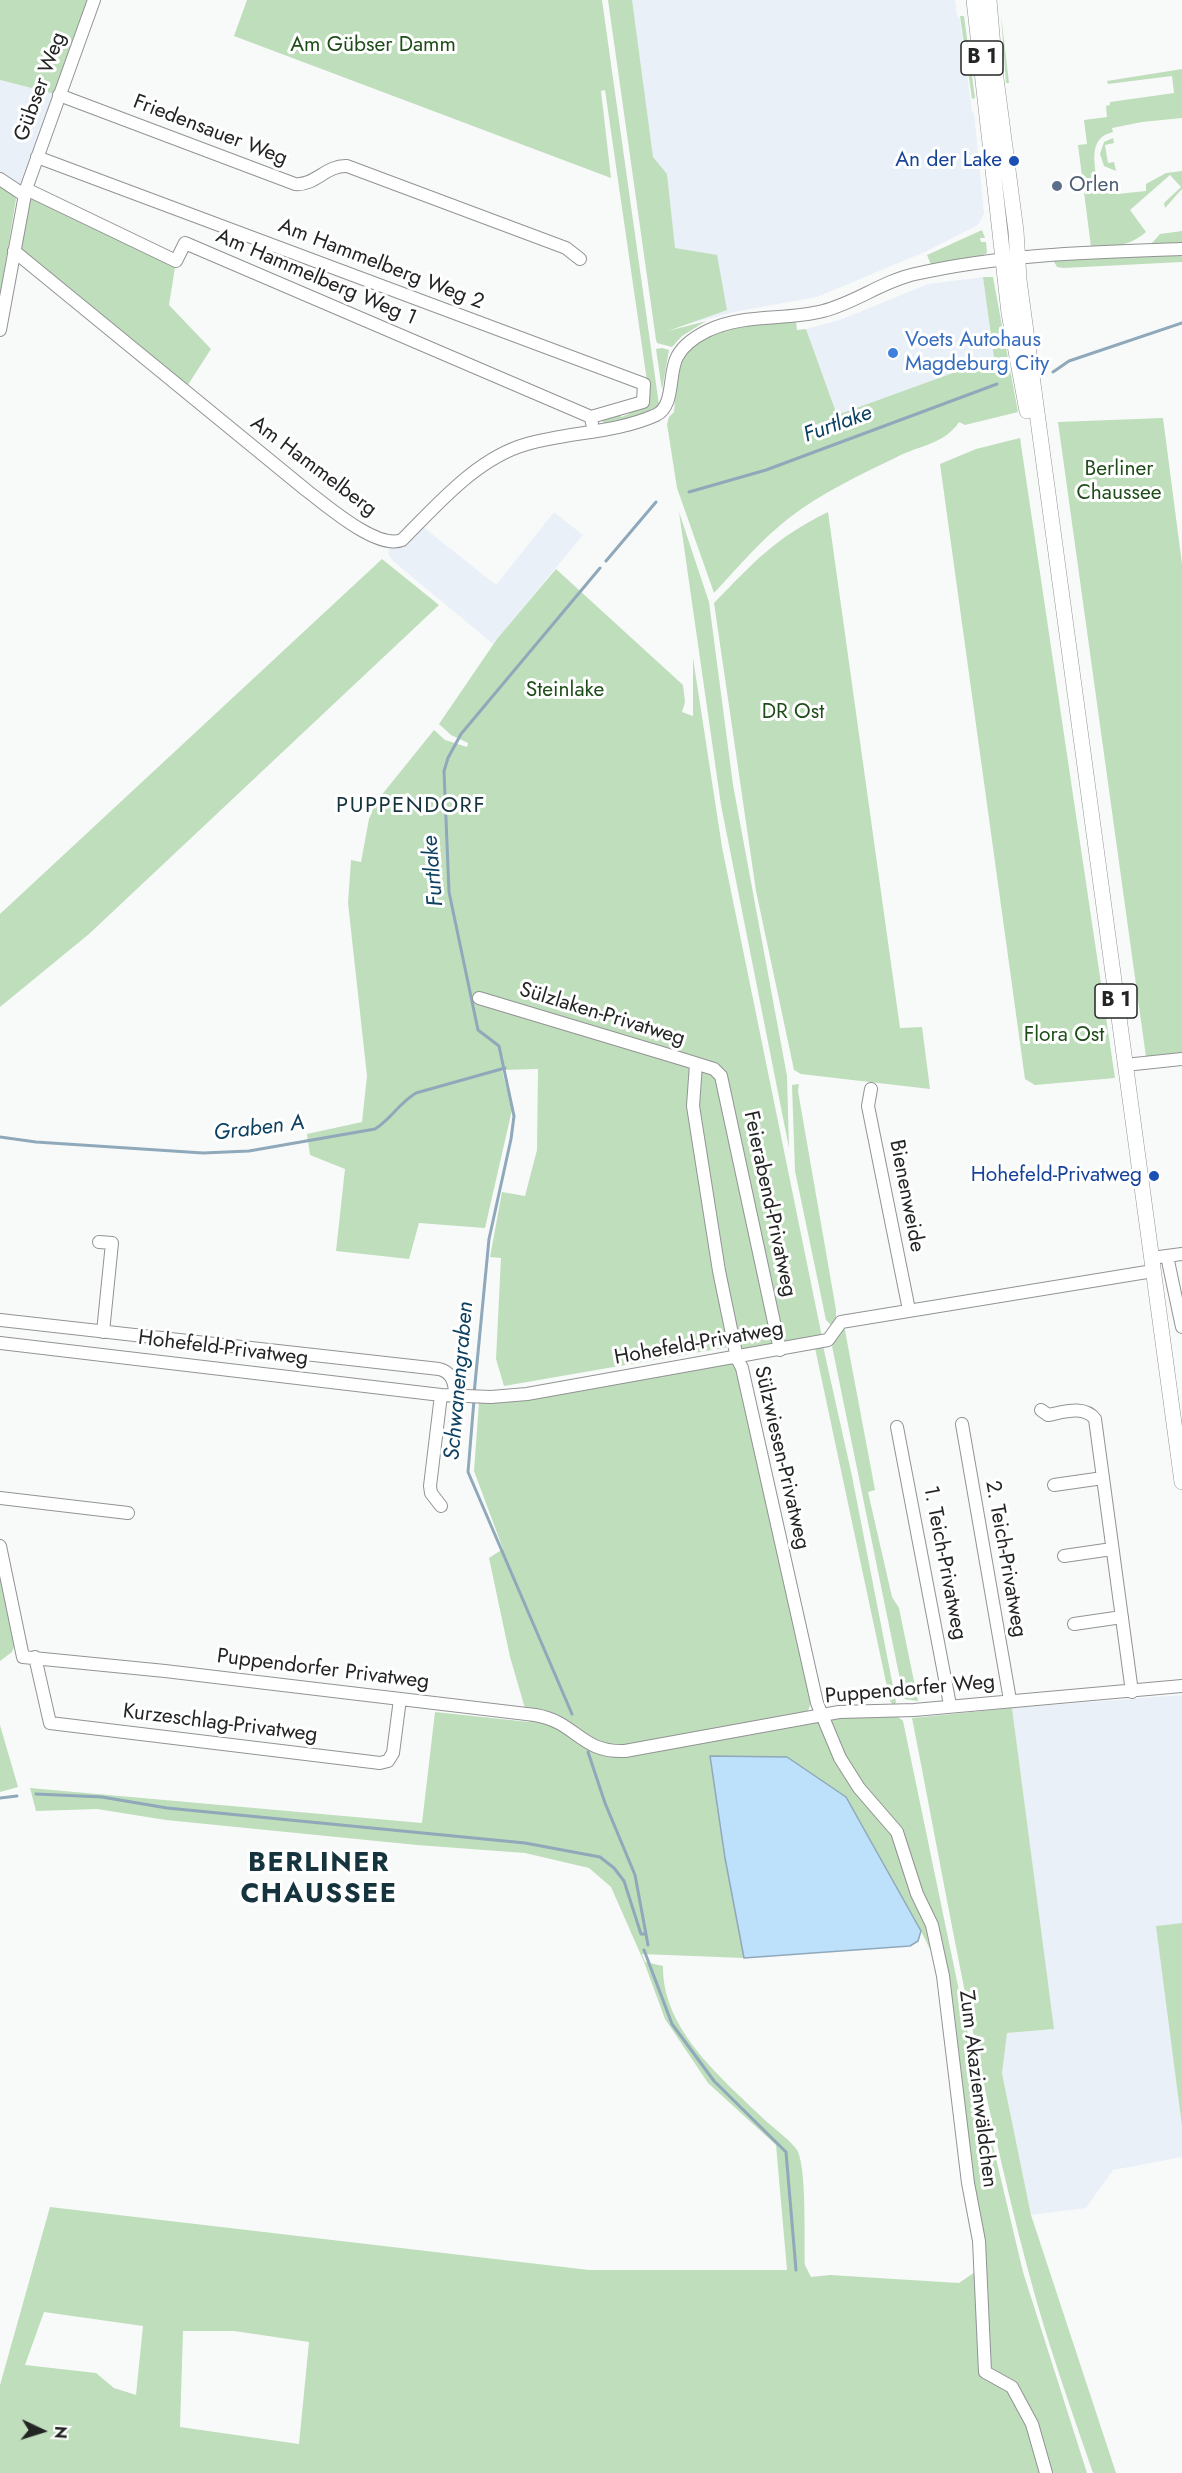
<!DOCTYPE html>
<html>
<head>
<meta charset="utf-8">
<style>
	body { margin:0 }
	#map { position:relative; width:1182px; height:2473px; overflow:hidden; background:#f8fafa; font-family:Jost,sans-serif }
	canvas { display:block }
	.north { position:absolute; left:12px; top:2401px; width:60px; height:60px; -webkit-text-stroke:4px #fff; paint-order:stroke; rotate:94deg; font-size:16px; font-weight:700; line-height:24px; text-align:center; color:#232424 }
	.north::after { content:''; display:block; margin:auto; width:21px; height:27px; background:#232424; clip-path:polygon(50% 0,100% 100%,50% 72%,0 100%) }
</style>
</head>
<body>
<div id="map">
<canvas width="1182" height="2473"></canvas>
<div class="north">N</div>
</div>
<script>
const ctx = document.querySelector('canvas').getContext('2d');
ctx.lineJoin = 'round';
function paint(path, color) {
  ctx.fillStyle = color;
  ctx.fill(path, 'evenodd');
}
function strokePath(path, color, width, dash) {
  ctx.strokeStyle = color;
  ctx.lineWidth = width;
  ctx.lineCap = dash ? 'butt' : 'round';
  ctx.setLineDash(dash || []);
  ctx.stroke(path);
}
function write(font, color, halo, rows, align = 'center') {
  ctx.font = font + ' Jost,sans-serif';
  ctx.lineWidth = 6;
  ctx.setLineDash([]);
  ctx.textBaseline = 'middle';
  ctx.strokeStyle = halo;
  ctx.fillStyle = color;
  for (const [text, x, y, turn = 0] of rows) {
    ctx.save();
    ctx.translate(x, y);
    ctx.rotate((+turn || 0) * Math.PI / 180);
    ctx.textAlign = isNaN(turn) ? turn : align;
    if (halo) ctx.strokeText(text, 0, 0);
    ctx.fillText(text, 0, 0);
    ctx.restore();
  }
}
paint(new Path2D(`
	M615,0H955L957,16L960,19L972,112L974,113L984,213L978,225L927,251L817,297L739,311L660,331Z
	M0,80L59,95L26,189L0,179Z
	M983,277L994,358L837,415L806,329L840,320L928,284Z
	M554,512L583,535L493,644L393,561L389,555L388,542L418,523L496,585Z
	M1182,1695V1923L1157,1926L1182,2126V2157L1113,2170L1086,2208L1031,2215L1002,2073L1007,2033L1053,2029L1012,1708Z`), '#e9f0f7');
paint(new Path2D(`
	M0,0H94L59,95L0,80Z
	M247,0H602L659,405L636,418L605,423L600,420L620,413L621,417L629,414L628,409L646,407L650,402L605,90L601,91L611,178L234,36Z
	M608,0H632L653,157L667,174L675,248L717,255L727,310L668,331L706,321L682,336L672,347L657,343L656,340Z
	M1001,15L1009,83H1006Z
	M960,16H964L975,98L972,99Z
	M1182,69V118L1142,122L1112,128L1113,132C1086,138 1096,166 1097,186L1106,185V181H1113L1117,194L1146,191V184L1166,173L1182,171V189L1165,208L1164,203L1181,187L1170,175L1130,210L1146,232C1128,247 1113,247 1091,247L1078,145L1087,144L1084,120L1107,117L1106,106L1110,105V102L1174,93L1172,76L1108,84L1107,81Z
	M1113,138L1114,143L1105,145L1108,163L1114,162L1116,171L1104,166L1100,154L1104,142Z
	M0,183L17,193L0,296Z
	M24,195L176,261L169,305L211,349L184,391L14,251Z
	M982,230L985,238H980L981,242H986L987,253L975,259L932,267L927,255Z
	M1182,231V244L1154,245L1152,243L1160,234Z
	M1182,253V262L1063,268L1057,267L1052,258Z
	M983,277H993L1018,412L965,425L959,422C945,444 920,445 897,457C860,475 821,493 789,518C761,540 738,567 714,593L677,488L667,424L669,417L674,412C676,396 674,377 680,361C697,324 762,324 796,321L797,330L806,329L837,415L994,358Z
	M662,348L669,350L662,390L656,349Z
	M1163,418L1182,564V1054L1146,1057L1058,422Z
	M1020,438L1115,1078L1035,1085L1025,1079L940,464L976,449Z
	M679,512L709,602L733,785L787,1076L789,1148L721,805Z
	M828,512L900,1028L922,1027L930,1089L801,1074L794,1070L756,891L714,603C754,562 775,538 828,512Z
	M382,559L439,605L89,934L0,1007V914Z
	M556,569L683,685L685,702L682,712L693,716V658L722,847L822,1337L744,1350L729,1347L504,1386L496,1359L501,1258L490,1257L502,1192L525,1196L537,1150L538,1069L502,1070L512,1110L485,1228L419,1223L409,1259L336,1251L345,1169L310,1155L307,1134L362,1122L367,1076L348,903L351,860L361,862L369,819L376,802L434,730L445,740L467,747L468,743L451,735L439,724L497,639Z
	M799,1084L798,1091L836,1310V1320L832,1326L826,1320L795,1171L792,1085Z
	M844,1325L875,1490L868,1492L892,1597L899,1608L918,1701L904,1699L832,1346Z
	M823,1346L852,1476L896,1702L894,1706L890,1701L815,1348Z
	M733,1362L737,1366L811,1702L807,1714L709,1741L841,1718L896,1715L903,1721L979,2087L1023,2272L1087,2473H0V2385L50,2207L589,2270H787L776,2145L708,2083L665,2019L644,1962L611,1887L589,1868L525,1853L417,1845L166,1820L97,1809L36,1811L30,1788L422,1823L435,1712L529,1722L510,1657L489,1558L503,1549L474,1471L479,1402H511ZM846,1797L921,1931L943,1976L981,2268L959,2283L830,2275L811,2277L805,2265C804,2242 807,2167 797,2150C790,2140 776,2130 767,2122C724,2080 662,2031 663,1966L645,1962L642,1954L744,1958L725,1858ZM44,2312L143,2326L136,2395L114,2388L96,2373L25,2365ZM183,2331H234L309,2342L299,2444L180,2427Z
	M0,1574L15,1644L12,1652L0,1661Z
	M1012,1708L1054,2029L1007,2033L1002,2073L1031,2215L1116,2473H1093C1070,2406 1046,2339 1028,2270C980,2088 948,1902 912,1718Z
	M0,1725L18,1787L0,1792Z
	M1182,1923V2126L1156,1926Z`), '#bfdebb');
const water = new Path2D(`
	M710,1756L787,1757L846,1797L921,1931L918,1941L910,1946L744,1958L725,1858Z`);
paint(water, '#bde0fb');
strokePath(water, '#8fa8ba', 1.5);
strokePath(new Path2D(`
	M1053,372L1069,361L1182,323
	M689,492L766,470L997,384
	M606,561L656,502
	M0,1137L36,1142L203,1153L249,1151L375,1129C391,1119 399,1103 416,1093L505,1068
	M474,1394L489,1239L511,1139L514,1116L499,1046L478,1030L449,892L444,771L448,758L461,734L600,568
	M474,1400L468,1472L572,1714
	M588,1752L605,1803L635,1875L648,1945
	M36,1794L102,1797L167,1808L525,1843L600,1857L614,1868L624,1881L641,1934H645
	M0,1798L17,1796
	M644,1950L672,2024L714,2081L786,2152L796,2270`), '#8fa8ba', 3);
const minor = new Path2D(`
	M59,95L295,184C315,186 326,165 347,166L566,248L580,259
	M37,157L644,384L643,402L591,417
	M0,179L24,195
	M26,189L176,261L185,243L591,417L592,423
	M14,251L306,490C326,505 377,550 402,540C438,504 477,458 527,444C569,432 616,433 656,415C675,406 668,374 677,357C683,345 695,337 707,331C744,313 784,321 823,311C855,303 883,281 915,274C1003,254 1093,252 1182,249
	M0,330L26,189L94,0
	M479,998L682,1059L714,1069L721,1076L780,1350
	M696,1064L693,1106L719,1271L737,1358L742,1368L817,1703L840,1758L859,1788L897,1832L917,1894L932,1925L943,1976L968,2183L979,2241L985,2372L1012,2387L1032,2424L1046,2473
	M1125,1065L1182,1059
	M871,1089L868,1106L909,1310
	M99,1242L112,1243L103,1332
	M1167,1256L1182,1327
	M1159,1257L1182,1254
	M0,1320L439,1369C452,1372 455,1383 455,1395
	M0,1343L441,1395L491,1397L527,1394L828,1340L841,1322L1153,1271
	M1041,1410L1048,1415C1064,1412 1084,1405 1095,1419L1132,1692
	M962,1424L1010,1700
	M897,1427L950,1705
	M1054,1485L1103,1478
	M0,1498L128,1513
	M441,1506L431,1493L430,1486L441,1395
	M0,1546L23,1657L165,1671L535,1715C577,1722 580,1753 625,1751L839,1712L914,1710L1182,1686
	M1064,1556L1112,1549
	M1074,1624L1122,1617
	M35,1657L50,1723L380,1763L388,1761L393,1753L400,1699`);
const major = new Path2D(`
	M974,0L1009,313L1027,411
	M989,0L995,71L1016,231L1019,280L1182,1482`);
strokePath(minor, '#929394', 14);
strokePath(major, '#929394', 16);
strokePath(minor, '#fff', 12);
strokePath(major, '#fff', 15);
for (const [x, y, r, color] of [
	[1014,161,6,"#1a4fb4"],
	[1057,186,6,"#5c6f8a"],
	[893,353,6,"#3f7fe0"],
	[1154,1176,6,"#1a4fb4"]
]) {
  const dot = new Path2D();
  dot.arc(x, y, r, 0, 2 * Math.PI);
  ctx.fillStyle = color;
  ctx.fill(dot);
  strokePath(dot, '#fff', 2);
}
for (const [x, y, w] of [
	[982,58,42],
	[1116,1001,42]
]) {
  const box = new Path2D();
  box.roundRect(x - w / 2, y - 17, w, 34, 4.5);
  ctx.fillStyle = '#fff';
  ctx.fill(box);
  strokePath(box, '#232424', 1.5);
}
write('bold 20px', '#232424', null, [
	["B 1",982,58],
	["B 1",1116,1001]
]);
write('21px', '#1f4d19', '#fff', [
	["Am Gübser Damm",373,46],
	["Berliner",1119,470],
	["Chaussee",1119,494],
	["Steinlake",565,691],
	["DR Ost",793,713],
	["Flora Ost",1064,1036]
]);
write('21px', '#232424', '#fff', [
	["Gübser Weg",41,87,-70],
	["Friedensauer Weg",210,131,21],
	["Am Hammelberg Weg 2",381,265,21],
	["Am Hammelberg Weg 1",316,278,23],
	["Am Hammelberg",313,467,37],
	["Sülzlaken-Privatweg",602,1015,17],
	["Bienenweide",906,1196,79],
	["Feierabend-Privatweg",769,1204,78],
	["Hohefeld-Privatweg",699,1344,-10],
	["Hohefeld-Privatweg",223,1349,7],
	["Sülzwiesen-Privatweg",781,1458,77],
	["2. Teich-Privatweg",1005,1559,80],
	["1. Teich-Privatweg",944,1563,79],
	["Puppendorfer Privatweg",323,1670,7],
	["Puppendorfer Weg",910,1690,-5],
	["Kurzeschlag-Privatweg",220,1724,7],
	["Zum Akazienwäldchen",977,2089,83]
]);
write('21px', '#164399', '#fff', [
	["An der Lake",1002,161],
	["Hohefeld-Privatweg",1142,1176]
], 'right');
write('21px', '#4e5e75', '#fff', [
	["Orlen",1069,186]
], 'left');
write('21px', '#366cbe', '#fff', [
	["Voets Autohaus",905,341],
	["Magdeburg City",905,365]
], 'left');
write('italic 22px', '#0c4161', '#fff', [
	["Furtlake",838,425,-20],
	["Furtlake",434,871,-95],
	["Graben A",259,1129,-7],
	["Schwanengraben",460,1381,-85]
]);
ctx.letterSpacing = '1.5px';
write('22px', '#16343e', '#fff', [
	["PUPPENDORF",411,807]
]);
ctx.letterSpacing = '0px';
ctx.letterSpacing = '1.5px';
write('bold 27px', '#16343e', '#fff', [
	["BERLINER",319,1864],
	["CHAUSSEE",319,1895]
]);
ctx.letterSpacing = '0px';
</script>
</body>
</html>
